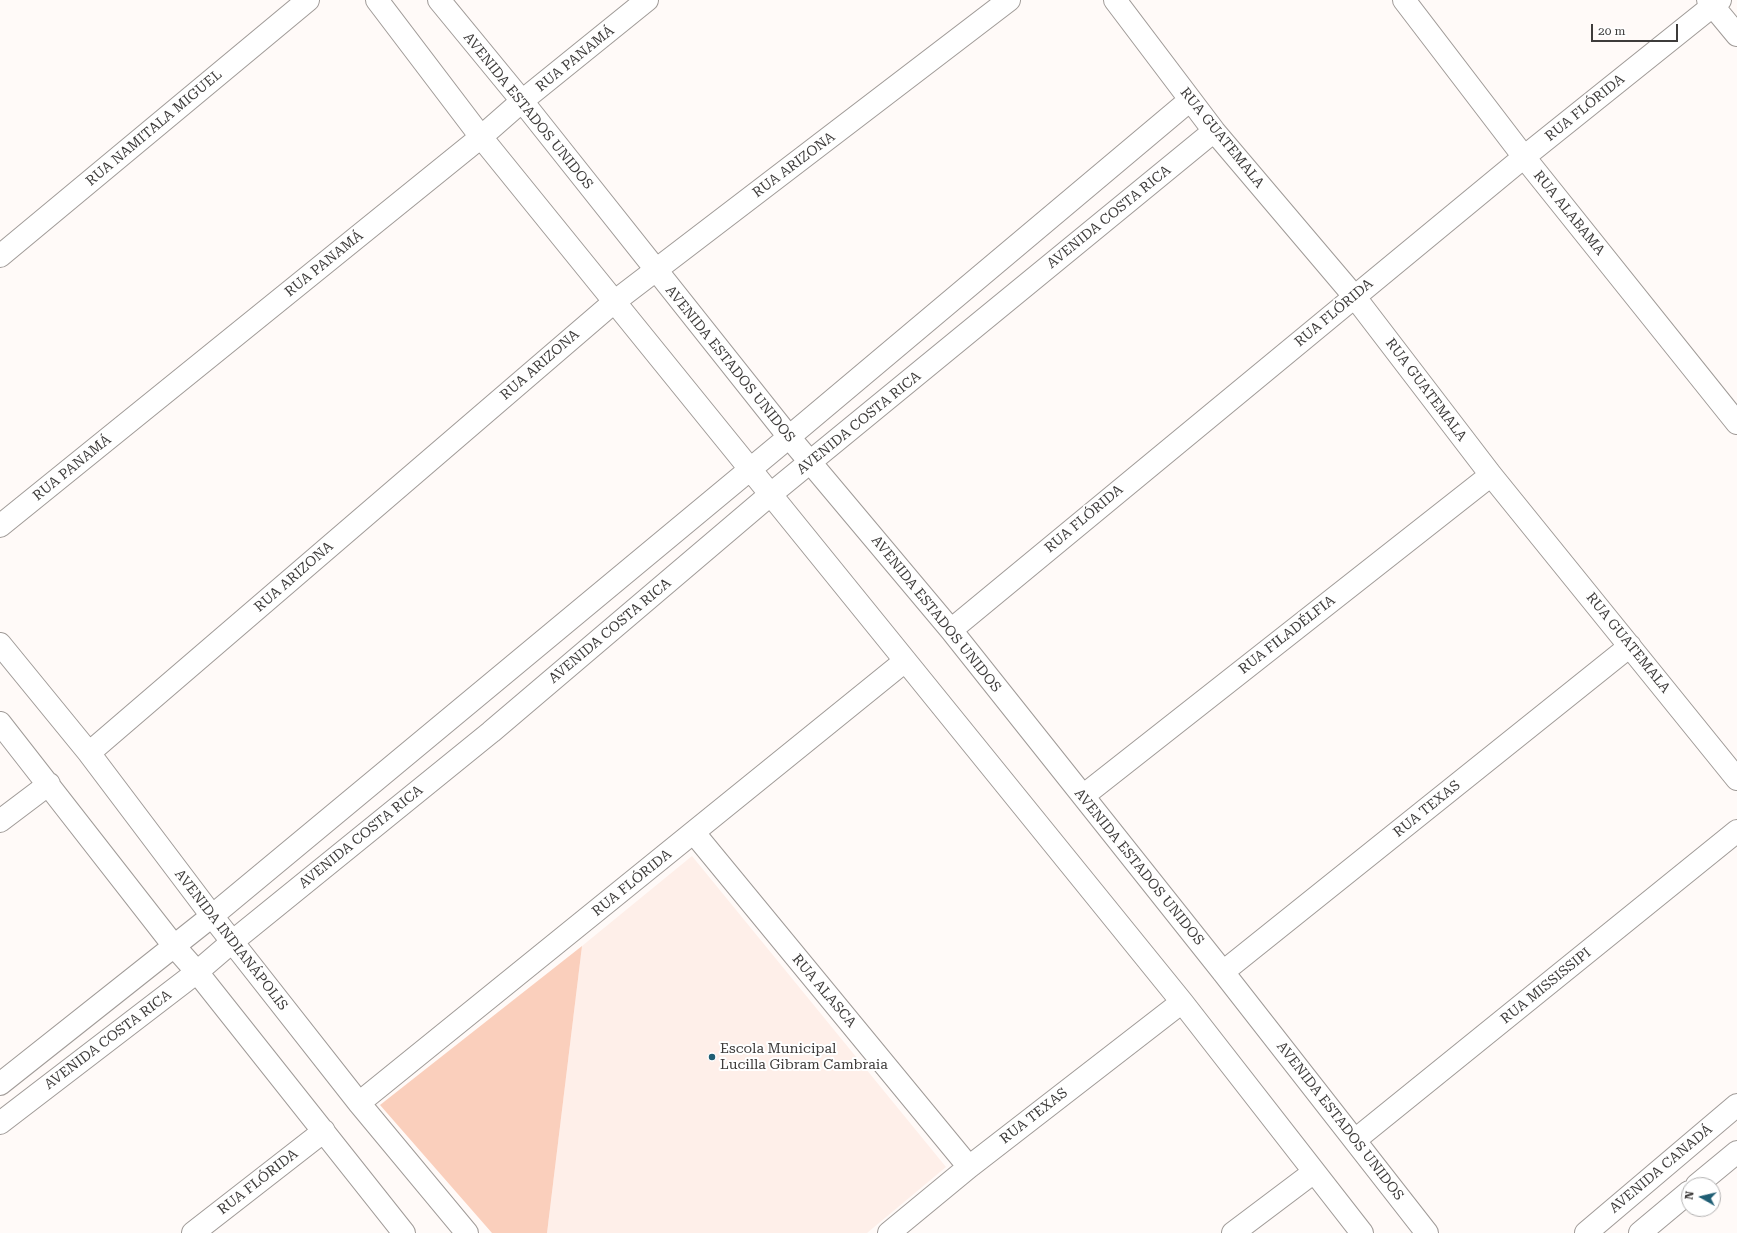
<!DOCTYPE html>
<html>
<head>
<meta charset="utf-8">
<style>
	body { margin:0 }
	#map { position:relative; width:1737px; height:1233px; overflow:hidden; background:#fffaf8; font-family:"Roboto Serif",serif }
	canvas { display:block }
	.north { position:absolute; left:1681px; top:1177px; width:40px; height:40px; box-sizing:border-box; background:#fff; border:1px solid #b2b1b1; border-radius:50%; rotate:278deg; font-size:11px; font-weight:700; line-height:16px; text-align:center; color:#3e3c3b }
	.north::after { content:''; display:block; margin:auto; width:14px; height:18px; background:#1f5e74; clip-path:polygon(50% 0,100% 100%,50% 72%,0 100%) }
	.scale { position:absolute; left:1591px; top:24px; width:87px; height:18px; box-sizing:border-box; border:2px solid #3e3c3b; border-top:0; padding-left:5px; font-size:12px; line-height:14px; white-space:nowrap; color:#3e3c3b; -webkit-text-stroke:3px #fff; paint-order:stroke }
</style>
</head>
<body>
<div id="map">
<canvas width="1737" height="1233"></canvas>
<div class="north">N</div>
<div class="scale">20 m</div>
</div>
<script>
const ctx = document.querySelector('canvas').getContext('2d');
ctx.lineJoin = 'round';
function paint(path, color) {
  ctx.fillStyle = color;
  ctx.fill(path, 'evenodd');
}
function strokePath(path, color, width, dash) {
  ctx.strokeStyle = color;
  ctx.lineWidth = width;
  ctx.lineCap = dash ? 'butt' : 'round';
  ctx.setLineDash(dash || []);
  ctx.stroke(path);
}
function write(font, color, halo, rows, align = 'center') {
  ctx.font = font + ' "Roboto Serif",serif';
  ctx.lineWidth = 4;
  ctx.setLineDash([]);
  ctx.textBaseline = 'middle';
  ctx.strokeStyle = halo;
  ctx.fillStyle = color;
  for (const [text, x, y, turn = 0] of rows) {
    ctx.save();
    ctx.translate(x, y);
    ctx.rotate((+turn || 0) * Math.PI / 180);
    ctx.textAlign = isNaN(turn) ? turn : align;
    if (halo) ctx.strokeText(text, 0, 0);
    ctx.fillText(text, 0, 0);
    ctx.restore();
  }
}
paint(new Path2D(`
	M692,856L946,1167L867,1233H547L582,946Z`), '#feefe9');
paint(new Path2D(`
	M582,946L547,1233H492L380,1105Z`), '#facfbc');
const minor = new Path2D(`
	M377,0L481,137L1182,1002L1362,1233
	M439,0L522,101L789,437L951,630L1223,972L1427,1233
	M1115,0L1214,131L1354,296L1491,475L1737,779
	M1404,0L1524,157L1737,423
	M1708,0L1737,35
	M0,256L308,0
	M0,526L481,137L522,101L647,0
	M951,630L1524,157L1720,0
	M0,644L89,753L212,916L359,1103L467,1233
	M0,723L174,946L197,972L404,1233
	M89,753L614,302L1009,0
	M1083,796L1491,475
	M0,821L49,784
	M694,833L969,1167
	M1223,972L1630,646
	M0,1084L212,916L789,437L1190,100
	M359,1103L905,661
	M0,1123L197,972L232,942L491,732L771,494L1214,131
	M1355,1140L1737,831
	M1697,1185L1737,1152
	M193,1233L324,1131
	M889,1233L969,1167L1182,1002
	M1233,1233L1314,1172
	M1586,1233L1737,1105
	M1640,1233L1689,1192`);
strokePath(minor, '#a09b98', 24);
strokePath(minor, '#fff', 22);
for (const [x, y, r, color] of [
	[712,1057,4,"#1f5e74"]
]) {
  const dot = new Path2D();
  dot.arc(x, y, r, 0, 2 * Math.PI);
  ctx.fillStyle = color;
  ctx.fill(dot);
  strokePath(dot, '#fff', 1.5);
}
write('14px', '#3e3c3b', '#fff', [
	["RUA PANAMÁ",575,59,-39],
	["RUA FLÓRIDA",1585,108,-39],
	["AVENIDA ESTADOS UNIDOS",528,111,51],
	["RUA NAMITALA MIGUEL",154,128,-40],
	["RUA GUATEMALA",1222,138,51],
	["RUA ARIZONA",794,165,-37],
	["RUA ALABAMA",1569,213,51],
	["AVENIDA COSTA RICA",1109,217,-39],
	["RUA PANAMÁ",324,264,-39],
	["RUA FLÓRIDA",1334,313,-40],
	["AVENIDA ESTADOS UNIDOS",730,364,51],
	["RUA ARIZONA",540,365,-41],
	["RUA GUATEMALA",1426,390,53],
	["AVENIDA COSTA RICA",859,423,-39],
	["RUA PANAMÁ",72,468,-39],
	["RUA FLÓRIDA",1084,519,-40],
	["RUA ARIZONA",294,577,-41],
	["AVENIDA ESTADOS UNIDOS",936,614,51],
	["AVENIDA COSTA RICA",610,631,-40],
	["RUA FILADÉLFIA",1287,635,-38],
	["RUA GUATEMALA",1628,643,51],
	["RUA TEXAS",1427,809,-39],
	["AVENIDA COSTA RICA",361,837,-39],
	["AVENIDA ESTADOS UNIDOS",1139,867,51],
	["RUA FLÓRIDA",632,883,-39],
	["AVENIDA INDIANÁPOLIS",231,940,52],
	["RUA MISSISSIPI",1546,986,-39],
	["RUA ALASCA",824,991,50],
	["AVENIDA COSTA RICA",108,1040,-37],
	["RUA TEXAS",1034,1116,-38],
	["AVENIDA ESTADOS UNIDOS",1340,1121,52],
	["AVENIDA CANADÁ",1661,1169,-40],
	["RUA FLÓRIDA",258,1182,-38]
]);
write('14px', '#3e3c3b', '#fff', [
	["Escola Municipal",720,1049],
	["Lucilla Gibram Cambraia",720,1065]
], 'left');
</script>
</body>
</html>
